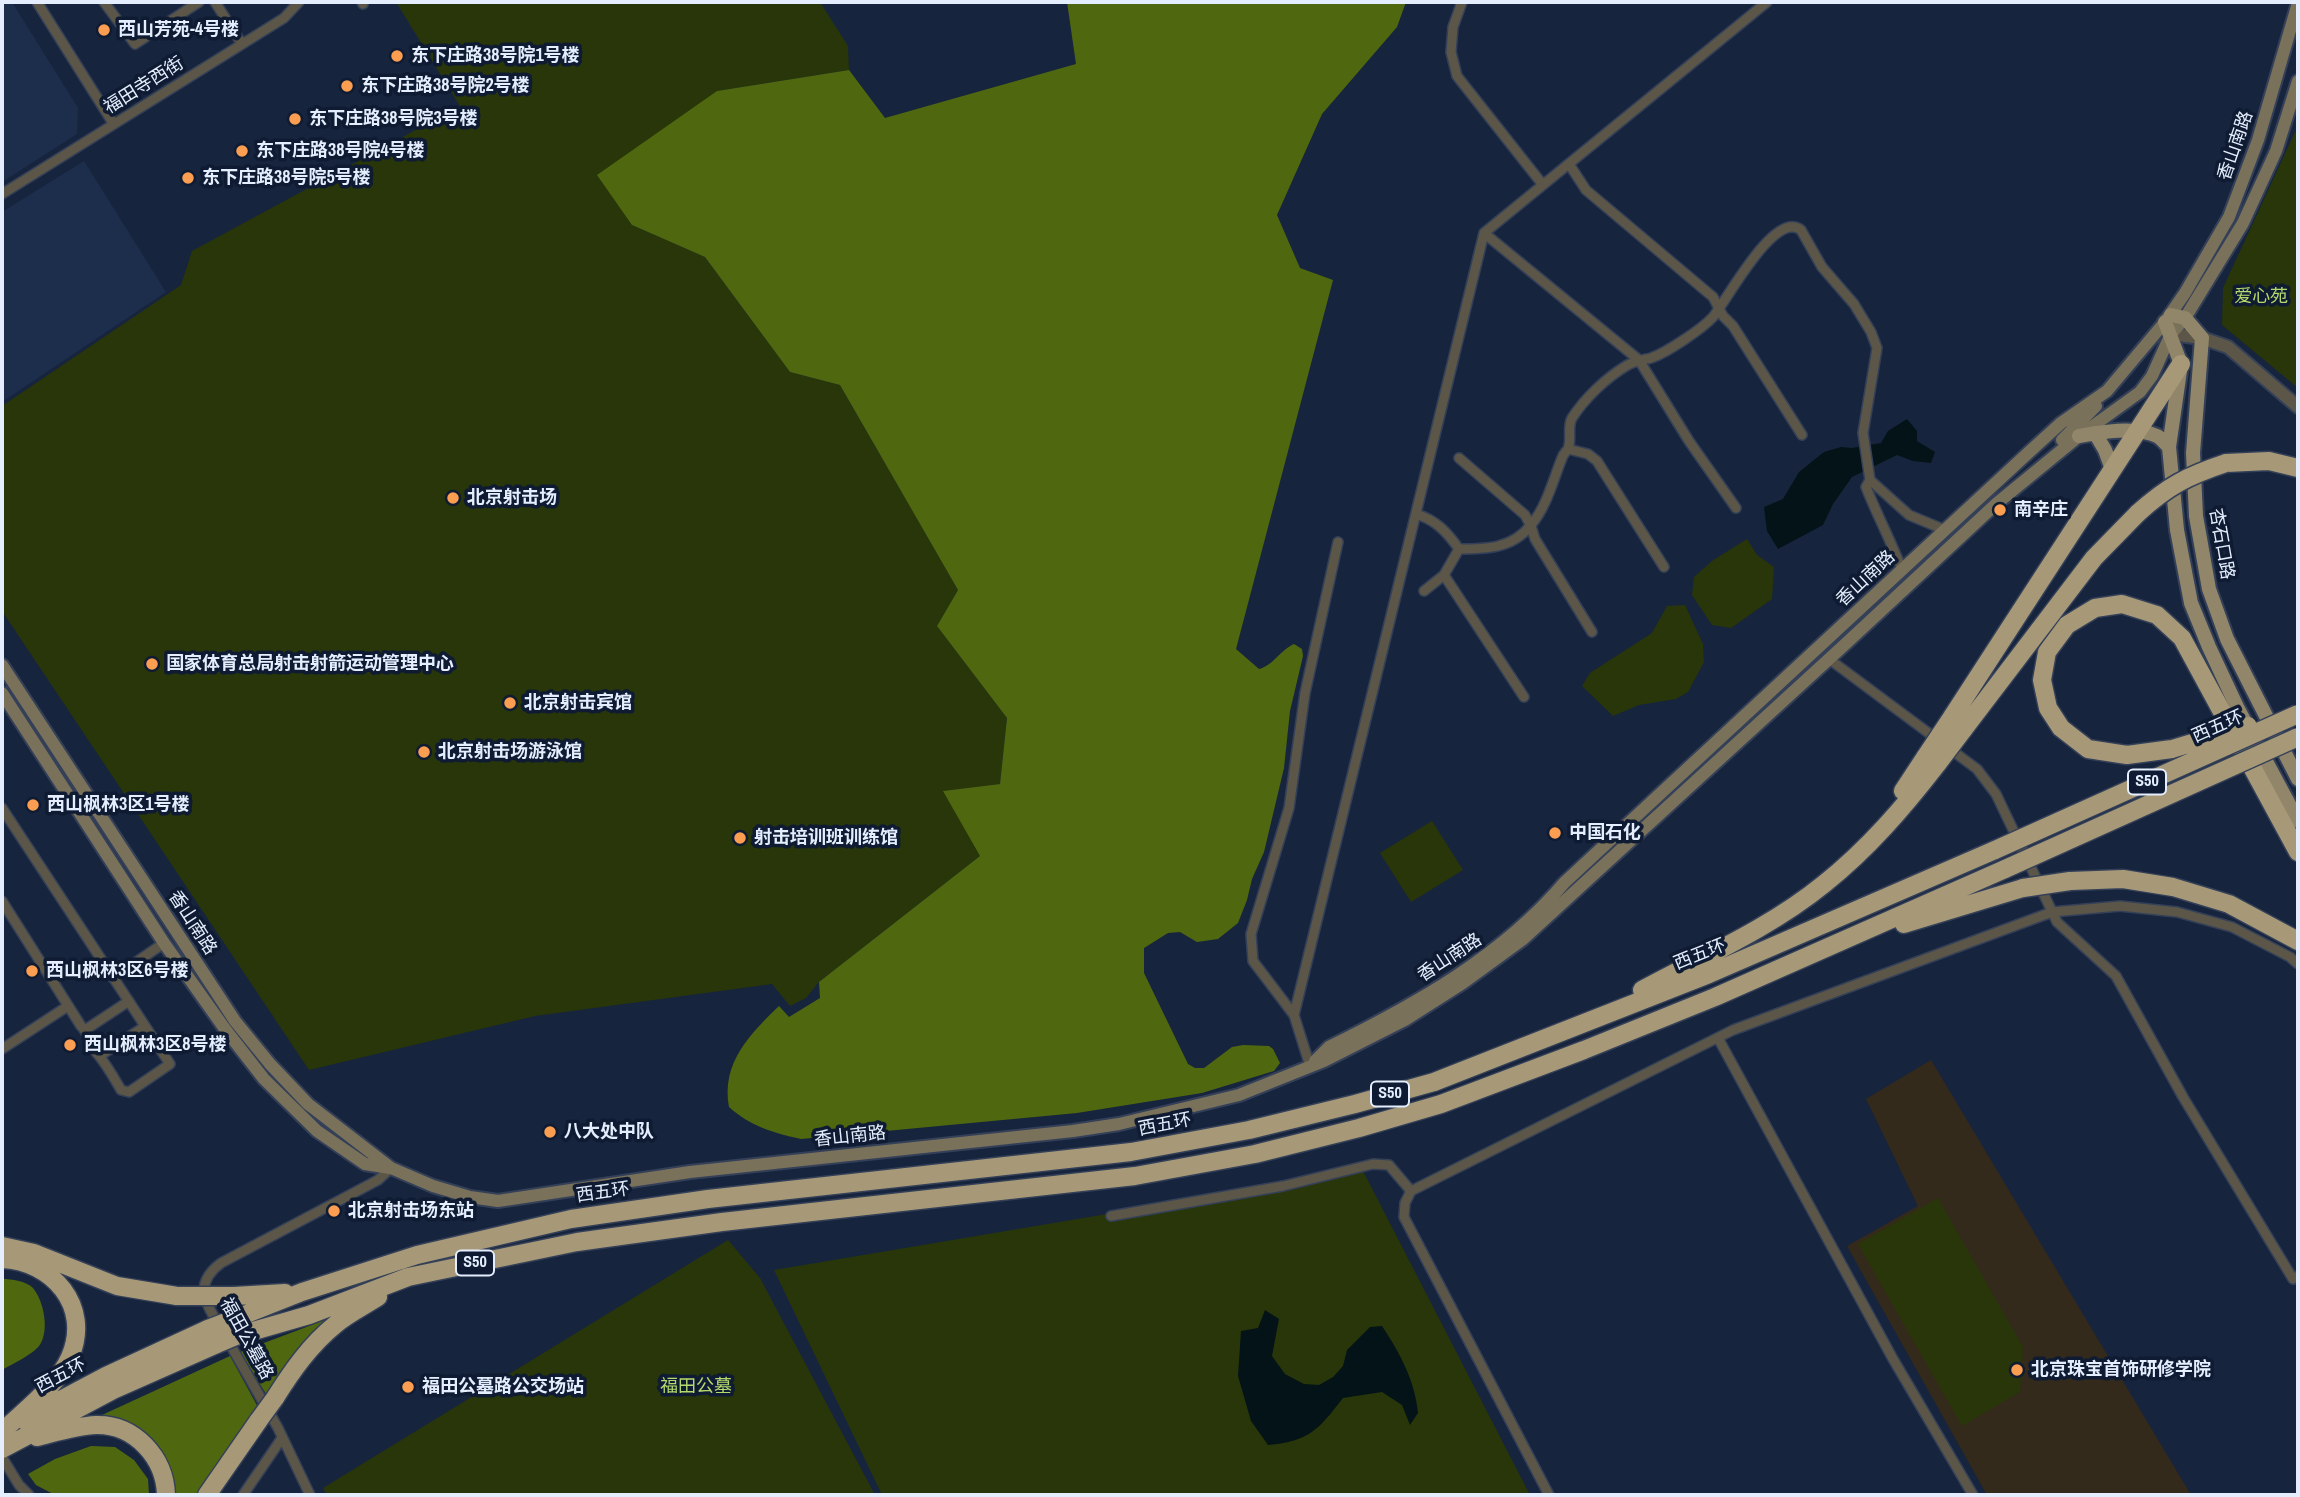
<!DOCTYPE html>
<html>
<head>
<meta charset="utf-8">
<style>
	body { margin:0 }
	#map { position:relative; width:2300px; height:1497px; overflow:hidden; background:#17243d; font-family:"Archivo Narrow",sans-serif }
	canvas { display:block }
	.frame { position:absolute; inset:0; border:4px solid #e4eefe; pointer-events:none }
</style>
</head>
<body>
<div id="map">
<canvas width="2300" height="1497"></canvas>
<div class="frame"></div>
</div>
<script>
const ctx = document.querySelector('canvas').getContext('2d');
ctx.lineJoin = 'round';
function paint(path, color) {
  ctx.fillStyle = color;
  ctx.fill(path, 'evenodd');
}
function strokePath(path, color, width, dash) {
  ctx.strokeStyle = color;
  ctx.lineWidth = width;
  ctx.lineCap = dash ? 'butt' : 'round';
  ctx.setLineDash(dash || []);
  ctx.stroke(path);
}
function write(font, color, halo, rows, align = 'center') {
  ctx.font = font + ' "Archivo Narrow","Noto Sans SC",sans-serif';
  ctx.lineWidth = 7;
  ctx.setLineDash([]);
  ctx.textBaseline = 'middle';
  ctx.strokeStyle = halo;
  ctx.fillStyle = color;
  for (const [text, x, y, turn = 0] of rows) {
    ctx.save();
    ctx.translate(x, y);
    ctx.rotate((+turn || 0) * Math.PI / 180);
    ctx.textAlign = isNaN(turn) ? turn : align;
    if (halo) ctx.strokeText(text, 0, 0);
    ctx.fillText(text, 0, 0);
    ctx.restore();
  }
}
paint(new Path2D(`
	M2,2H12L78,108L77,134L2,182Z
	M84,161L166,292L2,402V212Z`), '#1d2e4c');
paint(new Path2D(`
	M1931,1060L2191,1495H1987L1847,1246L1918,1206L1866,1099Z`), '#342a1b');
paint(new Path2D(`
	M396,2H820L848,46L849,70L717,91L632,225L705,257L790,372L840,385L958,590L937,626L1007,718L1000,784L944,791L980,856L819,982L806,998L790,1006L772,984L535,1016L309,1070L2,611V406L181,285L192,251L460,106Z
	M2295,132L2298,138V388L2222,325L2223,288Z
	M1747,539L1757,555L1774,567L1772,599L1731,628L1712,625L1692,595L1694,577L1712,561Z
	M1685,605L1703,644L1704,662L1688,692L1676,699L1639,705L1613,716L1582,686L1590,673L1652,633L1667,606Z
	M1432,821L1463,870L1411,902L1380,853Z
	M1363,1171L1530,1495H882L774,1270Z
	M1938,1198L2023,1347L2020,1392L1962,1426L1858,1244Z
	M728,1240L760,1278L875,1495H327L323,1488Z`), '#28360a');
paint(new Path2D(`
	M1067,2H1406L1397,27L1322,114L1277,215L1300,268L1333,280L1236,649L1259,669C1274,665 1280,650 1294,644L1302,649L1303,656L1290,711L1284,768L1264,852L1252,879L1247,900L1238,923L1218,939L1197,942L1180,932L1168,933L1144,948V973L1188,1064L1195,1068H1204L1232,1047L1243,1045L1269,1046L1273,1049L1280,1063L1274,1071L1202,1093L1077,1113L801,1139C774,1133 750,1126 729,1107C721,1063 750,1034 779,1006L789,1017L820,998L819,982L980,856L943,791L1000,784L1007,718L937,626L958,590L840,385L790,372L705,257L632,225L597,175L717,91L849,70L885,118L1076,64Z
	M2,1279C12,1279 26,1281 33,1288C44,1301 50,1332 39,1346C33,1354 11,1365 2,1370Z
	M333,1317L268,1397L240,1352Z
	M230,1356L259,1409L199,1495H175C173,1451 140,1429 102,1415Z
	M91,1446L115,1447L134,1460L148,1479L149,1495H55L36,1485L28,1474L55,1459Z`), '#4f680f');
paint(new Path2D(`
	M1907,419L1917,431V441L1935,452L1931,463L1913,461L1897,455L1852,477L1833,504L1823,525L1778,549L1767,531L1764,507L1783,499L1799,472L1824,452L1841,447L1852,448L1881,443L1888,431Z
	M1265,1310L1279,1319L1272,1356L1285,1374L1304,1384L1319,1385L1333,1377L1343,1366L1347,1350L1370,1327L1382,1326C1400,1353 1415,1381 1418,1413L1410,1425L1402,1405L1382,1392L1343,1398C1318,1430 1310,1441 1268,1445L1251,1421L1238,1376L1241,1331L1258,1328Z`), '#041317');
const minor = new Path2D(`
	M37,2L113,123
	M104,2L135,44L199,2
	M215,2L242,44
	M362,2L363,4
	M1462,2L1453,27L1451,52L1457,76L1543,185
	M1569,164L1586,190L1713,297L1723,316L1733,326L1802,435
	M2,194L284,18L299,2
	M1484,233L1639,360L1689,441L1736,508
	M1568,449L1588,454L1597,461L1664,567
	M1459,458L1525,515L1531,526L1535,539L1592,632
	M1870,480L1866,487C1877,515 1891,541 1902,570
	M1416,514C1436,520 1447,532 1459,549L1444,575L1424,591
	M1459,549C1486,549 1512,549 1531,525C1547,506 1553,480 1562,458C1563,454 1566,452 1568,449C1572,440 1567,426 1572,418C1585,398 1606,378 1626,366C1634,361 1642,360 1651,358C1666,353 1702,329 1713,317C1727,300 1775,209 1801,230L1822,267L1854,304L1871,332L1877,348L1863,433L1870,480L1909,515L1945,530
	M1444,575L1524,697
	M1829,659L1977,769L1996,794L2057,922L2116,976L2183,1097L2293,1279L2298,1276
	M2,808L170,1064L129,1092L121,1090C113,1076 106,1063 95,1051C88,1044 89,1033 81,1026L2,901
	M113,978L164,943
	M1294,1015L1253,961L1251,934L1289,808L1305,693L1338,542
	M85,1030L129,1001
	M1718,1038L1893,1359L1973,1495
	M2,1049L68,1006
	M101,1055L144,1027
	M1310,1066L1294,1015L1484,233L1767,2
	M1111,1216L1283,1186L1373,1164L1389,1165L1411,1191
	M220,1327C205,1302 193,1284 221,1263L378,1180L391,1168
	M227,1339L278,1428L310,1495
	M2,1457L19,1485L29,1495
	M243,1495L282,1438
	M1549,1495L1404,1217L1405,1203L1411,1191L1733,1030L2052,912L2120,906L2177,912L2232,927L2290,957L2298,964`);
const tertiary = new Path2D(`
	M2171,334L2202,338L2228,347L2298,407`);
const secondary = new Path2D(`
	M2062,440L2096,406
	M2,665L235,1021L270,1064L308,1104L391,1168L433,1186L470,1197L498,1201L690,1172L1073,1131L1119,1124L1239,1095L1324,1061L1405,1020L1463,983L1522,940L1841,648L1996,504L2079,436L2140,392L2152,376L2171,334L2185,318L2243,223L2276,151L2298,81
	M2,693L164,943L225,1029L264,1079L317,1131L365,1164L390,1168
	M1315,1061L1329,1047C1416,1004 1501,957 1565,882L2028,453L2061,423L2107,391L2165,322L2185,293L2229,217L2258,140L2298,3`);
const primary = new Path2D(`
	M2171,315L2185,318L2202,338L2193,453L2196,516L2209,589L2227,639L2298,779
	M2165,322L2181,364L2169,447L2177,530L2191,603L2209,647L2237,707L2298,821
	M2095,433L2105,450L2112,469
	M2079,436C2101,432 2135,426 2157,436C2161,438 2165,443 2169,447`);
const motorway = new Path2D(`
	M2226,463L2269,461L2298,468
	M1952,717L2181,364
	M1963,730L2094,558L2138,513
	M2172,749L2127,755L2088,749L2061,728L2048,708L2042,680L2047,652L2067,625L2095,608L2122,604L2157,615L2182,638L2298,852
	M1903,791L1926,756
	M2070,881L2123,879L2173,887L2229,904L2298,941
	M1904,924L2023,888
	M1642,990C1703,957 1770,928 1824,884C1868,849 1904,807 1938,763
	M2,1246L34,1253L117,1286L177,1296
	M2,1259C52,1261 92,1306 70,1357C57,1386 27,1408 4,1430
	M234,1296L285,1293
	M239,1317L302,1292L417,1255L571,1219L708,1199L1131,1152L1249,1130L1355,1104L1434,1082L1709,974L1995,850
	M236,1336L309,1315L408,1277L577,1242L722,1222L1135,1176L1255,1154L1359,1128L1441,1104L1584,1050L1715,997L2005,869
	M275,1398C292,1371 310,1345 336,1324C348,1314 364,1306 378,1297
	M23,1420L106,1376L208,1329
	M37,1437C57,1432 76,1426 96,1425C135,1424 165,1458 166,1495
	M2,1449L113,1390L217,1344
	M207,1495L259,1420`);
strokePath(minor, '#344058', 12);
strokePath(tertiary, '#344058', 16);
strokePath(secondary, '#344058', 16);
strokePath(primary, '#344058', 18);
strokePath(motorway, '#344058', 21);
strokePath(minor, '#5b5648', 9);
strokePath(tertiary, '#5b5648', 12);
strokePath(secondary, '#7a715b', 12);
strokePath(primary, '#92866a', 14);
strokePath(motorway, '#a79977', 18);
const motorwayBridge = new Path2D(`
	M2138,513C2168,486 2187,476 2226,463
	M2172,749L2248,726
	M1926,756L1952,717
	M1938,763L1963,730
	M1995,850L2298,714
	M2005,869L2298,737
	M2023,888L2070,881
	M177,1296H234
	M208,1329L239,1317
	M217,1344L236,1336
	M259,1420L275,1398`);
strokePath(motorwayBridge, '#344058', 21, []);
strokePath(motorwayBridge, '#a79977', 18);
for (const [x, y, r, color] of [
	[104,30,7,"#fb9e51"],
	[397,56,7,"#fb9e51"],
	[347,86,7,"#fb9e51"],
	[295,119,7,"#fb9e51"],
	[242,151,7,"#fb9e51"],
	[188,178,7,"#fb9e51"],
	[453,498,7,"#fb9e51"],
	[2000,510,7,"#fb9e51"],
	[152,664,7,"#fb9e51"],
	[510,703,7,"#fb9e51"],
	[424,752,7,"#fb9e51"],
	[33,805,7,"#fb9e51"],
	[1555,833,7,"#fb9e51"],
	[740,838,7,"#fb9e51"],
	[32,971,7,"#fb9e51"],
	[70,1045,7,"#fb9e51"],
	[550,1132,7,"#fb9e51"],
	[334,1211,7,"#fb9e51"],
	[2017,1370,7,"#fb9e51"],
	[408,1387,7,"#fb9e51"]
]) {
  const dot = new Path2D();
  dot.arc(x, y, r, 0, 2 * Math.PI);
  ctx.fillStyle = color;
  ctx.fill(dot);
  strokePath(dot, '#0e1b32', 2.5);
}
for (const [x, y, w] of [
	[2147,782,38],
	[1390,1094,38],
	[475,1263,38]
]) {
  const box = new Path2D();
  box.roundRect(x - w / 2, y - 12.5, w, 25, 5);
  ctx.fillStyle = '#0e1b32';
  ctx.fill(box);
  strokePath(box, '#e4eefe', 2);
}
write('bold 16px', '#e4eefe', null, [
	["S50",2147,782],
	["S50",1390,1094],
	["S50",475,1263]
]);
write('bold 18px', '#e4eefe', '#0e1b32', [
	["西山芳苑-4号楼",118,30],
	["东下庄路38号院1号楼",411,56],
	["东下庄路38号院2号楼",361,86],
	["东下庄路38号院3号楼",309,119],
	["东下庄路38号院4号楼",256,151],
	["东下庄路38号院5号楼",202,178],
	["北京射击场",467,498],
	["南辛庄",2014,510],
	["国家体育总局射击射箭运动管理中心",166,664],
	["北京射击宾馆",524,703],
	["北京射击场游泳馆",438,752],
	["西山枫林3区1号楼",47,805],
	["中国石化",1569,833],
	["射击培训班训练馆",754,838],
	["西山枫林3区6号楼",46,971],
	["西山枫林3区8号楼",84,1045],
	["八大处中队",564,1132],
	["北京射击场东站",348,1211],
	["北京珠宝首饰研修学院",2031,1370],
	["福田公墓路公交场站",422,1387]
], 'left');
write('18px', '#e4eefe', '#0e1b32', [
	["福田寺西街",144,86,-32],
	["香山南路",2236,146,-71],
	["杏石口路",2221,544,80],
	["香山南路",1866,579,-43],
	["西五环",2218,727,-24],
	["香山南路",192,923,57],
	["西五环",1700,955,-22],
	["香山南路",1450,958,-33],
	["西五环",1165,1125,-11],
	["香山南路",850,1137,-6],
	["西五环",603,1193,-8],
	["福田公墓路",246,1339,61],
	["西五环",61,1376,-28]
]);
write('18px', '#b4d96c', '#0e1b32', [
	["爱心苑",2261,297],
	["福田公墓",696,1387]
]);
</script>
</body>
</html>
